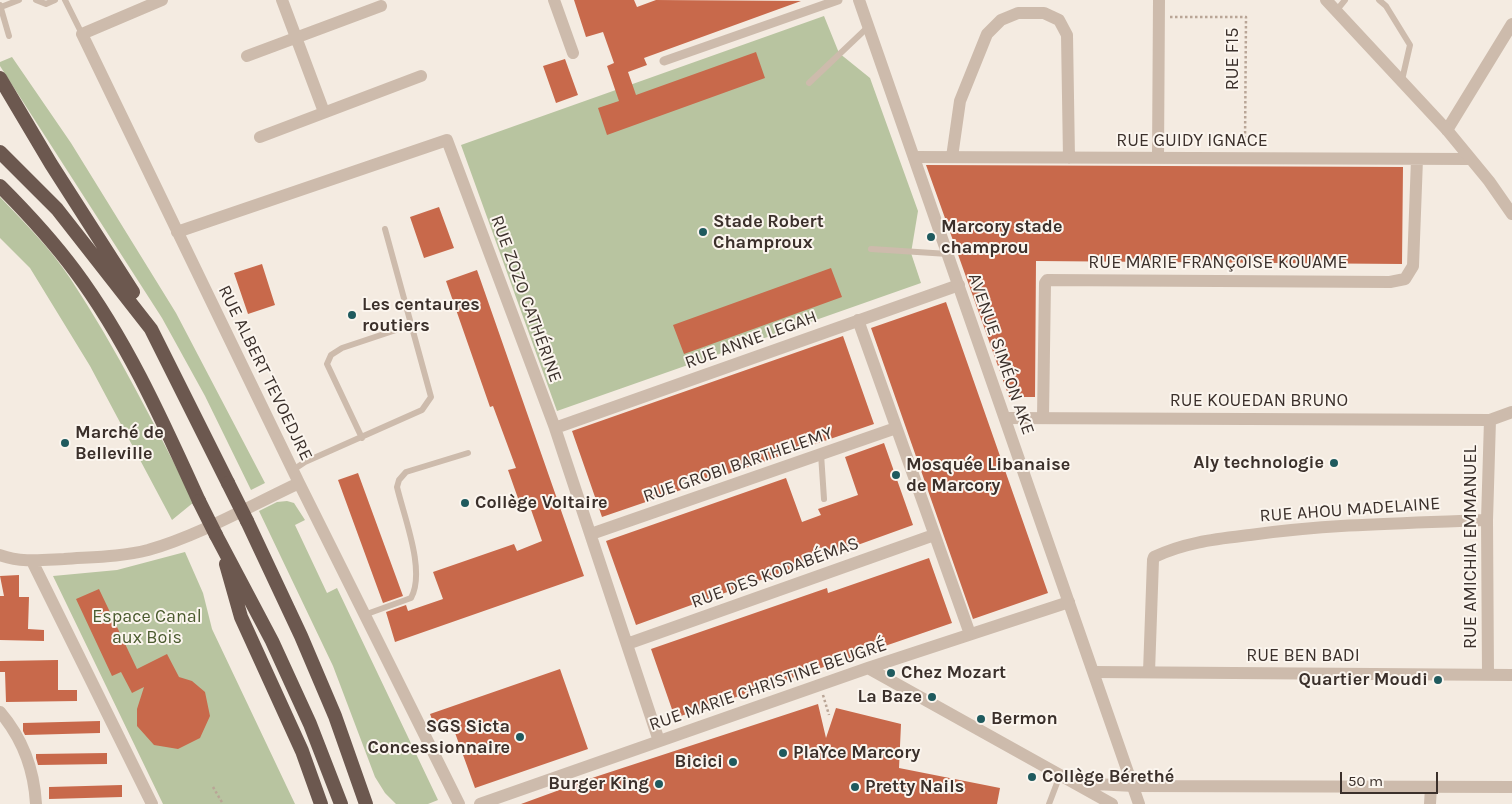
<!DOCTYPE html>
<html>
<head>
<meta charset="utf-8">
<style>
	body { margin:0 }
	#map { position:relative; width:1512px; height:804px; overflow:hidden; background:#f4ebe1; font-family:Karla,sans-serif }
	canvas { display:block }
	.scale { position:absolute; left:1340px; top:772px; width:98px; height:22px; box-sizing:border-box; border:2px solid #3b302b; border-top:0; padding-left:6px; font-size:15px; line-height:18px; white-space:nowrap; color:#3b302b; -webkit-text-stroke:4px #fbf5ee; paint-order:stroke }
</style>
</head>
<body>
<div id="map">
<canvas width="1512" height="804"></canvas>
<div class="scale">50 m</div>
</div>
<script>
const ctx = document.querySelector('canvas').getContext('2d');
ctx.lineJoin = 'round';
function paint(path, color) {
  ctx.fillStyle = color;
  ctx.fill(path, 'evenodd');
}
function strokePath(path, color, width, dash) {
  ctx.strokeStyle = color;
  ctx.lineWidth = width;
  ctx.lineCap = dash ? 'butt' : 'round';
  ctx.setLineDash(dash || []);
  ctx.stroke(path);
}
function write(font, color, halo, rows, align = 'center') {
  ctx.font = font + ' Karla,sans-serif';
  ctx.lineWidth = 4;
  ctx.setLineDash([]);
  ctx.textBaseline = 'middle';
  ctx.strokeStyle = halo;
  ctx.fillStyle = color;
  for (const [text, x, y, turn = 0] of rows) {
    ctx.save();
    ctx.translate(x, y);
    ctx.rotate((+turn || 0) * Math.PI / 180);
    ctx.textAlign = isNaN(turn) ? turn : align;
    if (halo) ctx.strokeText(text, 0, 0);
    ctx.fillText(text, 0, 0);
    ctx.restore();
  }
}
paint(new Path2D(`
	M824,16L839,53L870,78L918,211L911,253L921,283L557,411L461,145Z
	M12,57L71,143L176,313L265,483L251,490L205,396L162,318L0,66V62Z
	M0,197C24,222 50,248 70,278C117,349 155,426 194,502L172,520L90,366L30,268L0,238Z
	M287,501L294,503L305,520L295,525L327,593L337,588L438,800L428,804H396L385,793L375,777L333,666L259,511L277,502Z
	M185,552L203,593L212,629L295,804H163L53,576L117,570Z`), '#b8c4a0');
paint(new Path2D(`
	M574,0H634L637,7L656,0L801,1L644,58L647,65L628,72L636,95L756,52L765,78L607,135L598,108L619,101L607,66L614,63L603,32L586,37Z
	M565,59L578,95L556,103L543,66Z
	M926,165L1403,167L1402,264L1036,261L1035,397H1009Z
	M439,207L454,248L424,258L410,217Z
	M262,264L275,305L248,314L234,273Z
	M831,268L842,297L684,354L673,325Z
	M477,270L584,576L395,642L386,612L406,605L408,611L443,599L433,572L514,544L517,551L542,541L528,501L520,504L508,470L516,468L493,406L490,407L446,281Z
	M946,302L1048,593L973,619L871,328Z
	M843,336L874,424L602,517L572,431Z
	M884,443L913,525L636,625L606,541L786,478L802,522L821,515L818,509L858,495L845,457Z
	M358,473L403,596L383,603L338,480Z
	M929,558L952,623L675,718L651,649L827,588L828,593Z
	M19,575V597H29L28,629L44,630V641L0,640V596H4L0,576Z
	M99,589L137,669L167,654L179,677L192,681L205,692L210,716L200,738L178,749L154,745L137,726V709L144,687L132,693L121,672L112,676L76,599Z
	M58,660V690H77V701L6,702L5,672H0V661Z
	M560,669L588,749L475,788L450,719L434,725L430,714Z
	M818,704L826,738L836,708L901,724L899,768L1000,788L997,804H521L595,777Z
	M100,721V733L25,735L23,731V723Z
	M107,753V764L38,765L36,758V754Z
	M122,785V797L49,799V787Z`), '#c8694b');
strokePath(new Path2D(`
	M1170,17H1246L1245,146
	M823,695L829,715
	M213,787L223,804`), '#b9a596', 2.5, [2.5, 2.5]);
strokePath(new Path2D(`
	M36,0L46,4L55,0
	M65,0L82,34
	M1379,0L1386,6L1410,45L1402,80
	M0,5L9,36
	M1,7L19,0
	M1336,11L1345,0
	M809,83L868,27
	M871,249L948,254
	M362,438L327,364L331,355L342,348L411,325
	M821,454L824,499
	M293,470L305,462L422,410L431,397L385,229
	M364,615L411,598C426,571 404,517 397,487L399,480L406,472L468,453
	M1049,804L1060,775`), '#cdbbac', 6);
strokePath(new Path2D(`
	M664,61L838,0`), '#cdbbac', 9);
strokePath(new Path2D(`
	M162,0L82,34L299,483L459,804
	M282,0L324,112
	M554,0L573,53
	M247,56L381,6
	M1447,130L1512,24
	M260,137L421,76
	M914,157L1470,159
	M952,157L960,101L987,34L1001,20L1018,13H1044L1059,20L1067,35L1069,158
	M1158,158L1159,0
	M177,232L447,140L555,428L659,741
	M858,320L970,634
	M1043,417L1045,283L1047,280L1390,282L1405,279L1413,266L1417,159
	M1005,418L1490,420L1512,412
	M555,428L959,285
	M591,534L896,428
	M0,555C21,563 43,560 64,559C92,557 121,557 148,550C200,535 250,506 299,483
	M32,561L152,804
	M627,644L934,535
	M868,668L1112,804
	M1094,672L1512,675
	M1149,672L1153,560L1154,557C1185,542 1217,539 1250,535C1329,524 1408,523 1487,520
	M1488,675L1487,520L1490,420
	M0,712C23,739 34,769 36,804
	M1075,783L1134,786L1512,787
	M480,804L868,668L1069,602
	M1430,804L1431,787`), '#cdbbac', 12);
strokePath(new Path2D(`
	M859,0L1139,804
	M1326,0L1447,130L1489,181L1512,214`), '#cdbbac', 12);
strokePath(new Path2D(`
	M0,78L51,164L133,292
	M0,152L57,209L151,329L228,483
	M0,186C27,213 52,240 75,271C127,341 163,422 199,501
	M247,521L301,636L335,716L366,804
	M216,535L272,641L310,724L341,804
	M226,564L241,617L302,751L321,804`), '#6c584f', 14);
strokePath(new Path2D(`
	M228,483L247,521
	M199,501L216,535`), '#6c584f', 14);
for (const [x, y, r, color] of [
	[703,232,5,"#1f5a5e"],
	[931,237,5,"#1f5a5e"],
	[352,315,5,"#1f5a5e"],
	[65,443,5,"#1f5a5e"],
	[1334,463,5,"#1f5a5e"],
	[896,475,5,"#1f5a5e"],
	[465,503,5,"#1f5a5e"],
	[891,673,5,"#1f5a5e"],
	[1438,680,5,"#1f5a5e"],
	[932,697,5,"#1f5a5e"],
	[981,719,5,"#1f5a5e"],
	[520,737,5,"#1f5a5e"],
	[783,753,5,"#1f5a5e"],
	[733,762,5,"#1f5a5e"],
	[1032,777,5,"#1f5a5e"],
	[659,784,5,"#1f5a5e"],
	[855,787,5,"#1f5a5e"]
]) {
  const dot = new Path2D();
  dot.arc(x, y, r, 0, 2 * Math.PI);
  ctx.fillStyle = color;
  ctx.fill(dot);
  strokePath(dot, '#fbf5ee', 2);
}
write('18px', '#3b302b', '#fbf5ee', [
	["RUE F15",1233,59,-90],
	["RUE GUIDY IGNACE",1192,141],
	["RUE MARIE FRANÇOISE KOUAME",1218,263],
	["RUE ZOZO CATHÉRINE",526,299,70],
	["RUE ANNE LEGAH",751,340,-20],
	["AVENUE SIMÉON AKE",1001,354,71],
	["RUE ALBERT TEVOEDJRE",265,373,64],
	["RUE KOUEDAN BRUNO",1259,401],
	["RUE GROBI BARTHELEMY",738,465,-19],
	["RUE AHOU MADELAINE",1350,510,-4],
	["RUE AMICHIA EMMANUEL",1471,547,-90],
	["RUE DES KODABÉMAS",775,573,-20],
	["RUE BEN BADI",1303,656],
	["RUE MARIE CHRISTINE BEUGRÉ",768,685,-19]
]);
write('bold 18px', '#3b302b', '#fbf5ee', [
	["Stade Robert",713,222],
	["Champroux",713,243],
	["Marcory stade",941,227],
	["champrou",941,248],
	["Les centaures",362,305],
	["routiers",362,326],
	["Marché de",75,433],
	["Belleville",75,454],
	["Aly technologie",1324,463,"right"],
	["Mosquée Libanaise",906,465],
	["de Marcory",906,486],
	["Collège Voltaire",475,503],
	["Chez Mozart",901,673],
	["Quartier Moudi",1428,680,"right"],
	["La Baze",922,697,"right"],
	["Bermon",991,719],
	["SGS Sicta",510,727,"right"],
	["Concessionnaire",510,748,"right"],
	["PlaYce Marcory",793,753],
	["Bicici",723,762,"right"],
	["Collège Bérethé",1042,777],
	["Burger King",649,784,"right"],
	["Pretty Nails",865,787]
], 'left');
write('18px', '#4a5a2e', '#fbf5ee', [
	["Espace Canal",147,617],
	["aux Bois",147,638]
]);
</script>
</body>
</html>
